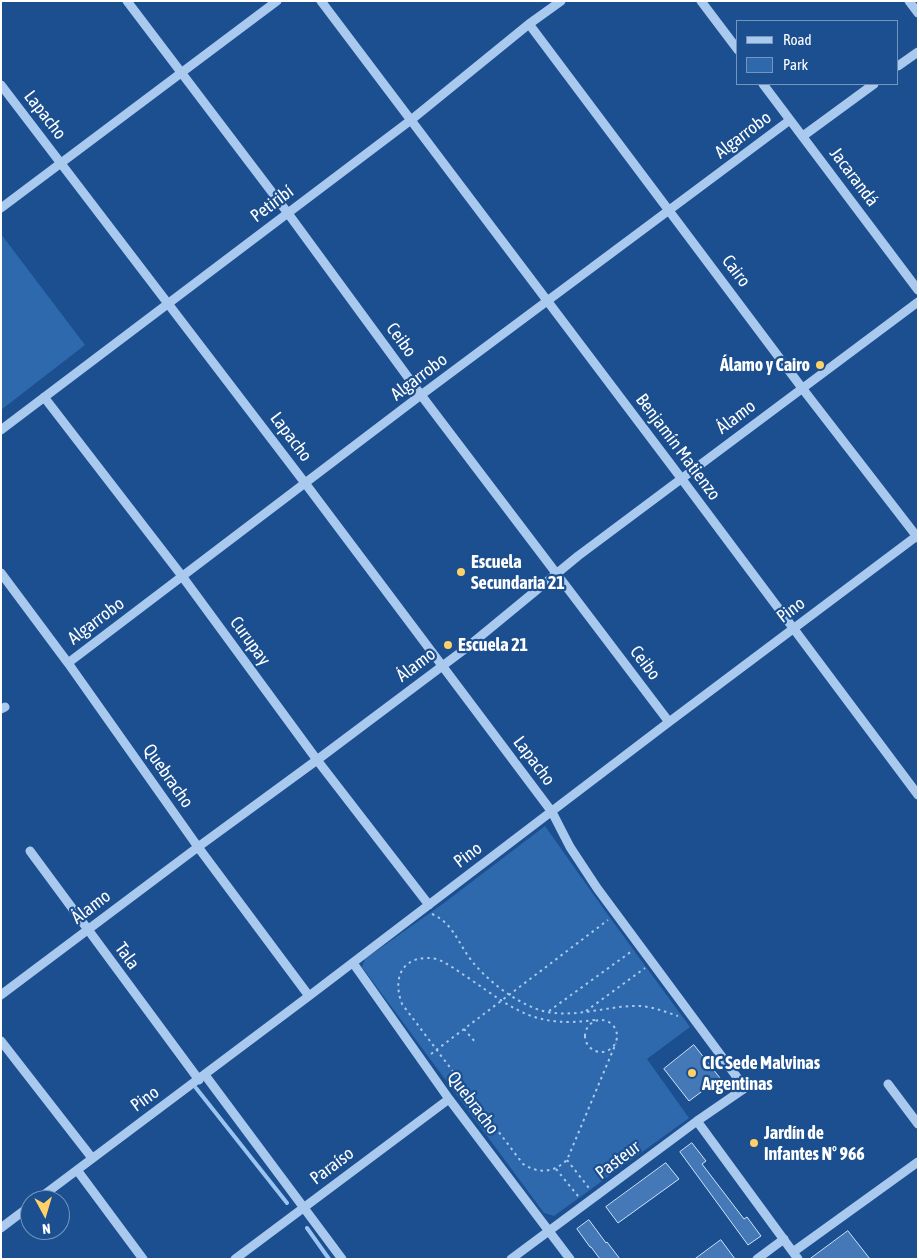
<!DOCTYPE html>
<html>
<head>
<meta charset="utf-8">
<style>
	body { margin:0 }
	#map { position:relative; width:919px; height:1260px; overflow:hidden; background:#1b4f8f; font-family:"Asap Condensed",sans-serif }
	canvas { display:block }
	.frame { position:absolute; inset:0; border:2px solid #fff; pointer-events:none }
	.legend { position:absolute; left:736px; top:20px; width:162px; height:65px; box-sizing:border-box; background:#1b4f8f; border:1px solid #7695bc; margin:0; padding:6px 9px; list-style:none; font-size:15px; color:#fff }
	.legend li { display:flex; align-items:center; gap:10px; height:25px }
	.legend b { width:25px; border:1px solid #7695bc }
	.north { position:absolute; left:20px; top:1190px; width:50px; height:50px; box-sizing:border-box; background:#1b4f8f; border:1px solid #7695bc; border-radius:50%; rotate:174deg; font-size:14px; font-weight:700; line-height:20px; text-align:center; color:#fff }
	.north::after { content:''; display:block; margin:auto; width:18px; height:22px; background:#ffd166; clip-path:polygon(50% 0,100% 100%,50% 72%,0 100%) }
</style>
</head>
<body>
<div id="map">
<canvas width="919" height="1260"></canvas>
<div class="frame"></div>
<ul class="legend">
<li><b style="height:6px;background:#a9c9ee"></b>Road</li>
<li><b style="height:14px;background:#2e69ad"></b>Park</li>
</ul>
<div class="north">N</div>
</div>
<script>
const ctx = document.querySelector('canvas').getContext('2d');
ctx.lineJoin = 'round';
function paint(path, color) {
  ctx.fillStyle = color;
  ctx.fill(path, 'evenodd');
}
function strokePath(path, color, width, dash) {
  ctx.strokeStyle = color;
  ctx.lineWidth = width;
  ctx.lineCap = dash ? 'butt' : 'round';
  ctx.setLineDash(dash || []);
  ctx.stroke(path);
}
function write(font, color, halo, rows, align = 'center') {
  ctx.font = font + ' "Asap Condensed",sans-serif';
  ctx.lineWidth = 4.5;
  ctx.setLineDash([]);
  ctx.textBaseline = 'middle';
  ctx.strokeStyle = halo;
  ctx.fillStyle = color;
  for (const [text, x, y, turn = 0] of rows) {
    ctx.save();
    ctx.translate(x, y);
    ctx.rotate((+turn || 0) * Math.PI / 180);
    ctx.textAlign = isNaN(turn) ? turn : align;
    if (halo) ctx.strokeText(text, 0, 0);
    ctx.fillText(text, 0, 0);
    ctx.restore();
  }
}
paint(new Path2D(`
	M1,234L85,345L1,410Z
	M545,826L608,915L690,1027L647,1059L689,1118L554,1216L544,1213L362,967L365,959L444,903Z`), '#2e69ad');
strokePath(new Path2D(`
	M196,1088L287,1203
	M307,1228L329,1259`), '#9cc4f0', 4);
const building = new Path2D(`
	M694,1045L720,1078L689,1101L664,1069Z
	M692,1143L706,1161L702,1164L744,1219L747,1217L761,1236L748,1245L680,1152Z
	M666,1163L679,1179L618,1223L606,1207Z
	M589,1220L606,1243L607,1242L620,1259H600L591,1247H590L577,1229Z
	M848,1231L870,1259H810Z
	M721,1240L735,1259H695Z`);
paint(building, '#4478b7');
strokePath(building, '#cfe3fa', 1);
strokePath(new Path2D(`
	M432,914C453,923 458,943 471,960C487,980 510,998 534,1008C565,1021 601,1007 633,1006C648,1005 663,1011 678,1016
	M549,1011L632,951
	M586,1011L645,968
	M585 1036a16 16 0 1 1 32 0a16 16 0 1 1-32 0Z
	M595,1020C536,1028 516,1011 470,979C459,972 449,964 437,959C405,953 391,975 402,1004L523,1164C539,1174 553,1173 567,1160L616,1043
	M464,1029L476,1043
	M431,1054L608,920
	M567,1160L589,1188
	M556,1169L578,1196`), '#a9c9ee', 2, [2.5, 4]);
strokePath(new Path2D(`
	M127,1L287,212L421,395L669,722
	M321,1L681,478L918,795
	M701,1L738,50
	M909,1L918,13
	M529,24L802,388L918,538
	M898,66L918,52
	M763,84L918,290
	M1,85L305,483L552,812L570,847L597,888L745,1088L697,1121L511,1259
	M803,136L874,84
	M1,208L277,1
	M44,397L182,576L317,760L429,905
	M1,430L411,120L529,24L561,1
	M1,573L68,663L198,847L309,996
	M68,663L421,395L790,120
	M1,709L5,707
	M30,851L199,1080
	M353,963L449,1099L570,1259
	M1,995L198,847L317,760L465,649L578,556L918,302
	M1,1041L92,1158
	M205,1075L342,1259
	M888,1084L918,1124
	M697,1121L798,1259
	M77,1170L143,1259
	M37,1200L309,996L669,722L918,535
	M1,1228L30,1206
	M793,1252L918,1162
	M235,1259L449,1099
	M757,1259L784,1239`), '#a9c9ee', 9);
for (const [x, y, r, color] of [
	[820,365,5,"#ffd166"],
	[461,572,5,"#ffd166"],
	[448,645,5,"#ffd166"],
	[692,1073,5,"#ffd166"],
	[754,1143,5,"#ffd166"]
]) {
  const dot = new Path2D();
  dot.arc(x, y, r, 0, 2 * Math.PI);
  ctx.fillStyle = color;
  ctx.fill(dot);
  strokePath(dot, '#1b4f8f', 2);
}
write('18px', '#fff', '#1b4f8f', [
	["Lapacho",45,115,52],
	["Algarrobo",743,135,-37],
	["Jacarandá",854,177,53],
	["Petiribí",272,204,-37],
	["Cairo",736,271,53],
	["Ceibo",401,340,54],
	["Algarrobo",419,377,-37],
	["Álamo",736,417,-37],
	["Lapacho",291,437,53],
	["Benjamín Matienzo",678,447,53],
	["Pino",791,610,-37],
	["Algarrobo",96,621,-37],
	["Curupay",250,641,54],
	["Ceibo",645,663,53],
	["Álamo",416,665,-37],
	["Lapacho",534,761,53],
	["Quebracho",168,776,55],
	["Pino",468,855,-37],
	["Álamo",91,907,-37],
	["Tala",127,956,54],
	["Pino",145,1099,-36],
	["Quebracho",473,1103,53],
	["Pasteur",618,1160,-37],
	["Paraíso",332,1166,-37]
]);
write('bold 18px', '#fff', '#1b4f8f', [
	["Álamo y Cairo",810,365,"right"],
	["Escuela",471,562],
	["Secundaria 21",471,583],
	["Escuela 21",458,645],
	["CIC Sede Malvinas",702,1063],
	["Argentinas",702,1084],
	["Jardín de",764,1133],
	["Infantes N° 966",764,1154]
], 'left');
</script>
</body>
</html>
